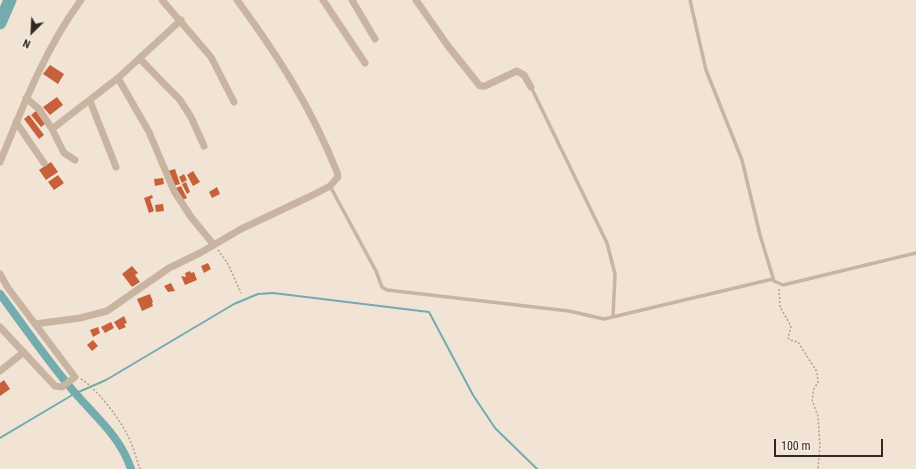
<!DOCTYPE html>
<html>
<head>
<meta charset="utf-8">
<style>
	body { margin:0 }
	#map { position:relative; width:916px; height:469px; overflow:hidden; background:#f1e4d5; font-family:"Roboto Condensed",sans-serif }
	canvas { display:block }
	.north { position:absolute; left:12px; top:12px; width:40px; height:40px; -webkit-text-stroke:3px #f9eee1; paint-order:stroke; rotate:204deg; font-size:11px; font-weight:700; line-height:16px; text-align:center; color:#332924 }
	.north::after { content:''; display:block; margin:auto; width:14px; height:18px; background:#332924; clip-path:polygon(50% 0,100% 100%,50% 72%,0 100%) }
	.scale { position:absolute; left:774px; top:439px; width:109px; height:18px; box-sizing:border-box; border:2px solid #332924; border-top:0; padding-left:5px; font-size:12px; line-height:14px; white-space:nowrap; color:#332924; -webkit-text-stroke:3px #f9eee1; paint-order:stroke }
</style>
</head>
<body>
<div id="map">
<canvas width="916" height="469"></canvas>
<div class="north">N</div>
<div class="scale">100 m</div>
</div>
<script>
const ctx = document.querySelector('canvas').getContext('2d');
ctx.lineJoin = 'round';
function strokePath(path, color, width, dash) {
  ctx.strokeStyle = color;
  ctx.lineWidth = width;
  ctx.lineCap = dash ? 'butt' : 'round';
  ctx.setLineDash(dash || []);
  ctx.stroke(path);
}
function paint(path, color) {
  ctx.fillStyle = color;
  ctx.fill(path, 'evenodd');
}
strokePath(new Path2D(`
	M0,438L74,394L106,380L234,304L258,294L273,293L429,312L473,395L495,428L537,469`), '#74abae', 2);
strokePath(new Path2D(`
	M0,294C23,325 45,357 70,387C92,414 120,435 131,469`), '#74abae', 8);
strokePath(new Path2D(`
	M0,23L10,0`), '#74abae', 13);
paint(new Path2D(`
	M50,65L64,74L58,84L43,74Z
	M57,97L63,105L50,115L43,107Z
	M36,111L45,124L41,127L31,115Z
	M29,115L44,135L39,139L24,119Z
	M51,162L58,172L46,180L39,170Z
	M175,169L180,184L173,186L168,171Z
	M193,171L200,182L193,186L187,175Z
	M184,174L187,180L182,183L179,177Z
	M58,175L64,183L54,190L48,182Z
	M163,178L164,184L155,186L154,179Z
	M186,182L190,192L187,194L182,184Z
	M181,186L187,198L182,200L176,188Z
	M217,187L220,194L212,198L209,192Z
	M152,195L153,198L150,199L154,211L149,213L144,198Z
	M163,204L164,211L156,212L155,205Z
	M208,263L211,269L204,273L201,266Z
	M132,266L138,273L135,275L140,282L132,287L122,274Z
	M190,271L191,273L194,272L197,280L185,285L181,276L186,277L185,273Z
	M171,283L175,291L168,292L164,286Z
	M150,294L153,302L152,303L153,306L142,311L137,299Z
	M124,316L127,323L124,324L126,327L119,330L114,322Z
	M111,322L114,328L105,333L101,327Z
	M98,327L100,333L93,337L90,330Z
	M93,340L98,346L92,351L87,345Z
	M4,380L10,389L0,396V383Z`), '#c8603c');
strokePath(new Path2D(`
	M218,250L228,264L241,293
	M779,289L780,307L791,326L788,338L790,340L798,342L817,372L818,383L814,388L812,400L818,416L820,446L818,469
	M81,379C96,388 119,418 127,434C133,445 136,458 140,469`), '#b49e8c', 1.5, [2, 2]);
strokePath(new Path2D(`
	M690,0L706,70L742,160L760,235L774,281L783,285L916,253
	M531,87L607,243L615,274L613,316
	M330,186L376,271L382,287L387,290L569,311L604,319L773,279`), '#c8b4a1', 3.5);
strokePath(new Path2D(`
	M162,0L211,57L234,102
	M323,0L365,63
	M352,0L375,39
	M416,0L448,46L480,86H485L517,71L524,75L531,87
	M140,59L180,100L191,117L204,146
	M118,78L149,132L174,191L191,217L214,245
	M26,98L39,109L52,129L118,78L181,20
	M90,101L116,167
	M16,122L44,163
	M52,129L64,153L75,160
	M0,162C23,106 45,49 81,0
	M0,274L8,288L75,377L62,387L55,386L0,327
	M35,324L80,318L107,311L169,268L200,253L241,229L313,195L330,186L338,177L337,172C311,107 278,56 237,0
	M0,371L24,352`), '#c8b4a1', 7);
</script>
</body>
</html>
